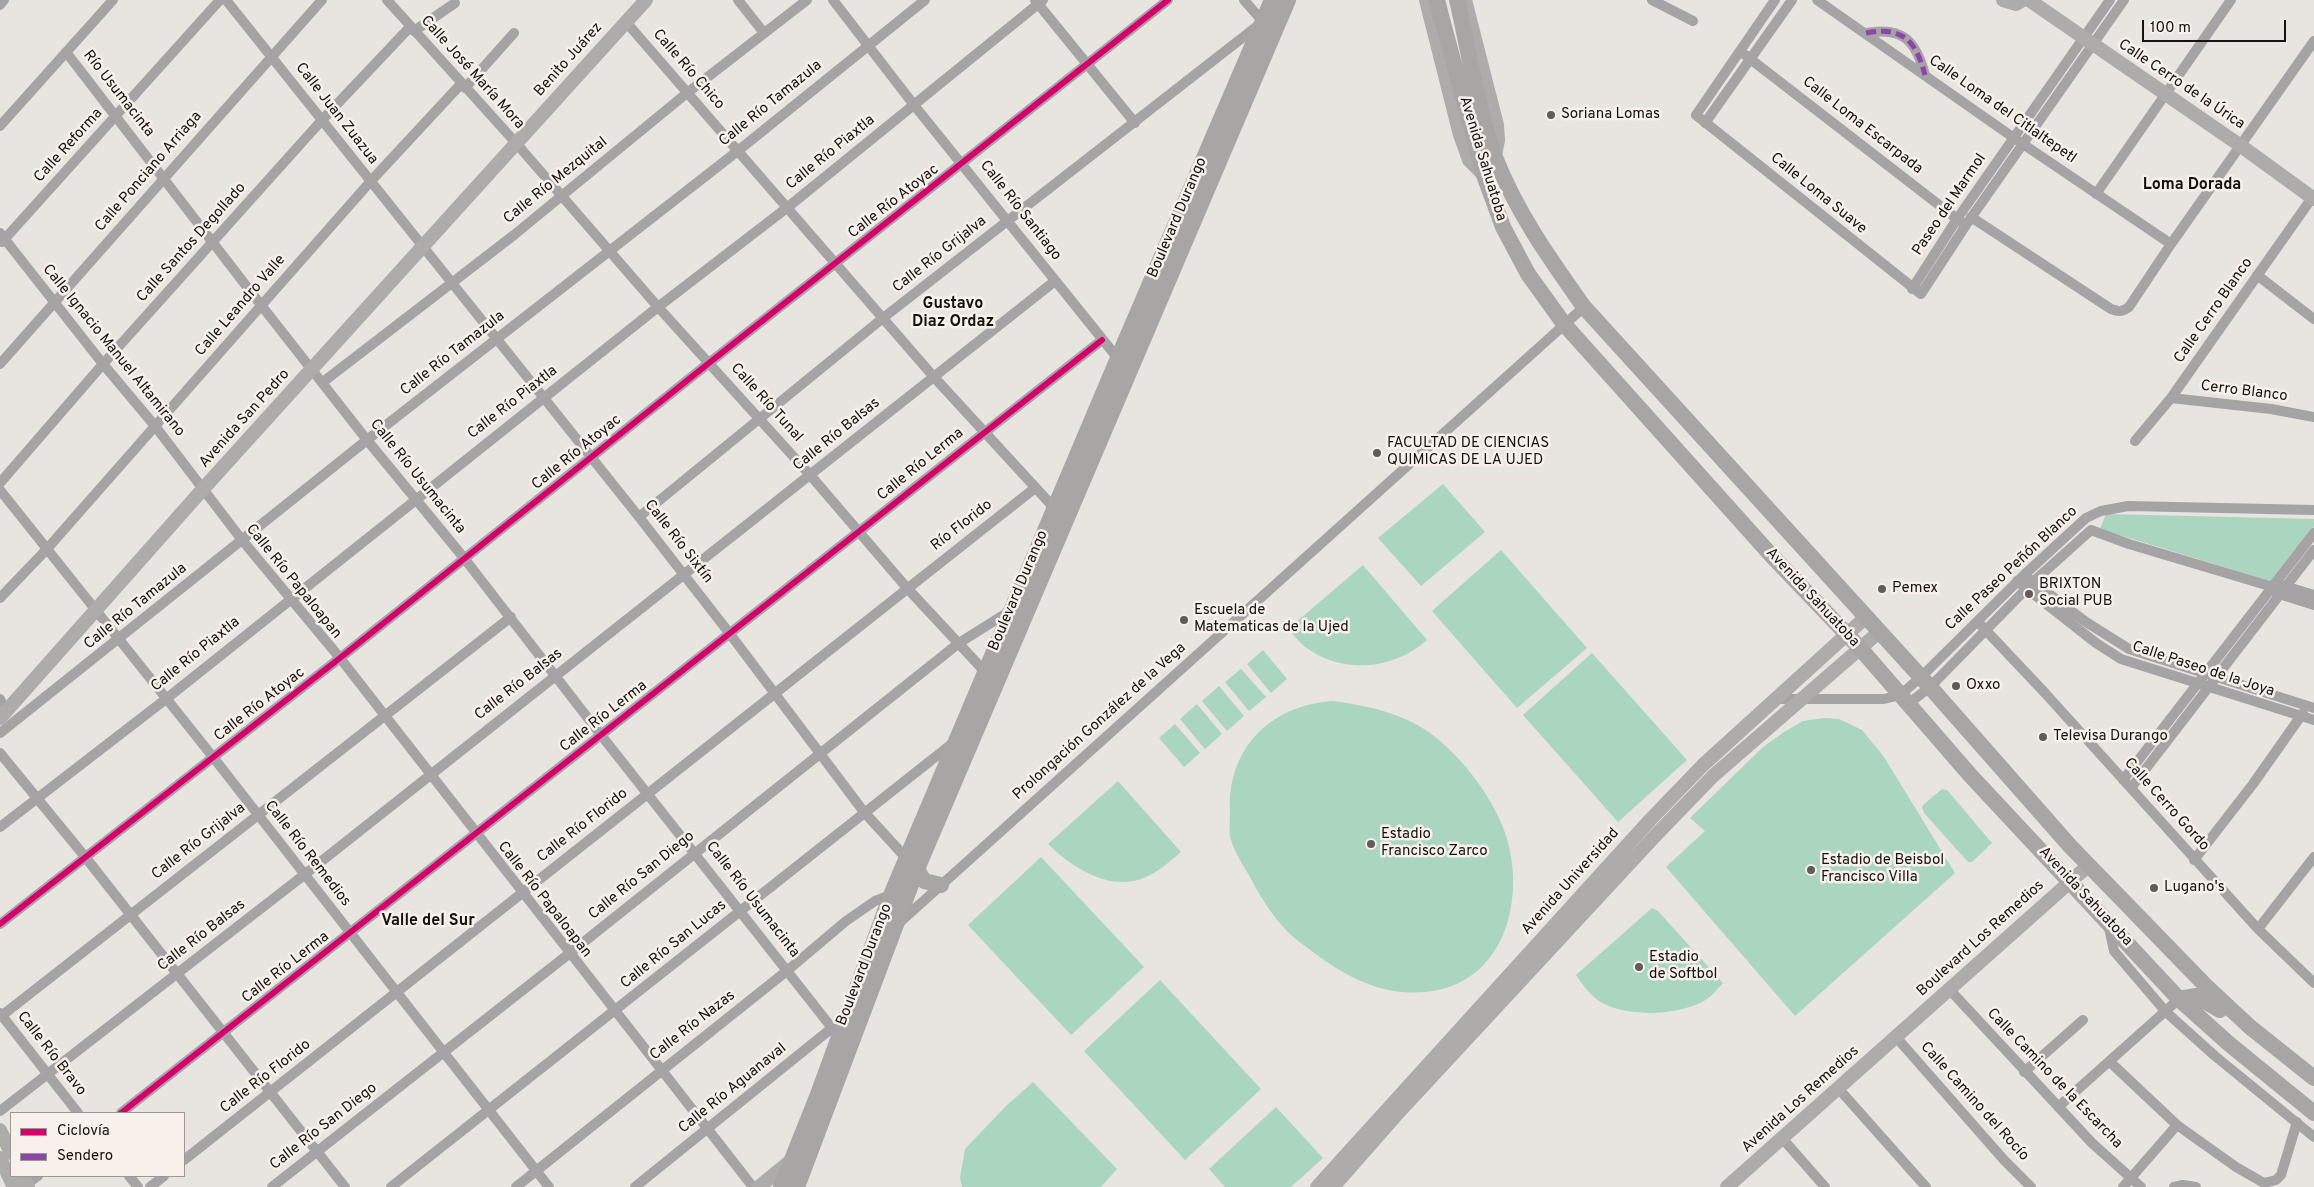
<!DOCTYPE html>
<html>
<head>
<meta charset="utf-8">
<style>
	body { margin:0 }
	#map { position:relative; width:2314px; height:1187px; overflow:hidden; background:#e8e4e0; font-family:Overpass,sans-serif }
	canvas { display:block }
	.legend { position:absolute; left:10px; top:1112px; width:175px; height:65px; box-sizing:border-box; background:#f8f0ea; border:1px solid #9d9793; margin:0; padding:6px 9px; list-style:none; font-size:15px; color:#151210 }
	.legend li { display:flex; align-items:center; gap:10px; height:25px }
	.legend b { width:25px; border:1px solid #9d9793 }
	.scale { position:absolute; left:2142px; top:20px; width:144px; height:22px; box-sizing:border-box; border:2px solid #151210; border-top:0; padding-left:6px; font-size:15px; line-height:18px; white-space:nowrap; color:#151210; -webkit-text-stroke:4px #f8f0ea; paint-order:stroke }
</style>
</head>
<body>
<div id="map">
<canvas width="2314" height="1187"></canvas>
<ul class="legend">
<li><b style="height:6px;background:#d6006c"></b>Ciclovía</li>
<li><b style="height:6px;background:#8e44ad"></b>Sendero</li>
</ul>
<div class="scale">100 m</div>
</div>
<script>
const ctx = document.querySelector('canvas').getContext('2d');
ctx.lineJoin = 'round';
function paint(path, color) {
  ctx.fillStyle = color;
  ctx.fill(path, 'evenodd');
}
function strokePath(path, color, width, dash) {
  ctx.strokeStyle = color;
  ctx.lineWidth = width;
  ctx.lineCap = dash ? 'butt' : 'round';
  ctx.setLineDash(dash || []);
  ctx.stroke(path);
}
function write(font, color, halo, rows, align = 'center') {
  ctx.font = font + ' Overpass,sans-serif';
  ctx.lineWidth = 5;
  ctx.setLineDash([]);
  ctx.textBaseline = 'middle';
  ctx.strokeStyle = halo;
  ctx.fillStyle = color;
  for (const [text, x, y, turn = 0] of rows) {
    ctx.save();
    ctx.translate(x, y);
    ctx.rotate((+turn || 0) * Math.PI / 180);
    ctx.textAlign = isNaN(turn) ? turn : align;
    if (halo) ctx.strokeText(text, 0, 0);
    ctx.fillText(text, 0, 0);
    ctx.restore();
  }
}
paint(new Path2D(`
	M1443,484L1485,532L1421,586L1378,538Z
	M2106,514L2314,519V527L2273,582L2100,529Z
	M1501,550L1587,648L1517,708L1432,611Z
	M1363,565L1427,640C1394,670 1341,675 1304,646C1298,641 1293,634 1288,629Z
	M1263,650L1287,679L1271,693L1247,664Z
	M1592,653L1687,760L1618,822L1523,715Z
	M1241,669L1266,697L1249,711L1225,682Z
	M1219,686L1244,716L1227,731L1202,701Z
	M1332,701C1366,705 1402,713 1430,733C1458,754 1483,785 1498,816C1529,878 1514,974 1438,990C1388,1000 1348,979 1309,949C1302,944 1294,938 1288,932C1272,916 1260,896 1250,877C1243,865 1233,850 1230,836C1229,829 1230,821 1230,813C1227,749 1269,706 1332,701Z
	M1197,704L1222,734L1205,749L1180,719Z
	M1824,718L1839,719L1862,730L1884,757L1955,873L1795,1016L1666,867L1705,831L1690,818L1762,748L1784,732L1803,721Z
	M1175,724L1200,753L1184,767L1159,738Z
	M1118,781L1181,852C1170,861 1160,871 1146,877C1112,893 1072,868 1048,844Z
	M1942,789L1947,790L1992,843L1972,862H1968L1924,813L1922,807L1924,804Z
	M1041,857L1144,967L1071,1035L968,925Z
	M1652,908L1658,911L1723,983C1718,988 1713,995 1707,999C1680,1017 1616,1019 1593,996C1586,990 1581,982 1576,975Z
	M1160,980L1261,1089L1185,1160L1084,1051Z
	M1033,1082L1117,1169L1101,1187H962L960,1178L965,1149L1006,1106Z
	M1276,1107L1323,1158L1291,1187H1225L1209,1169Z`), '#aad5be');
strokePath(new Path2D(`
	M226,0L639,517L730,634L864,812L907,859
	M387,0L516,143L658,307L811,476L907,588L988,675
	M738,0L764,33
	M833,0L914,105L1120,361
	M1035,0L1135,123
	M1244,0L1265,24
	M1652,0L1693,21
	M1775,0L1696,115L1921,294L1966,225L2124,0
	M1817,0L2014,138L2171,244
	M0,5L4,0
	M626,22L933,376L1057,511
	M414,31L455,3
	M1866,33C1903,26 1916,41 1925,75
	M1740,51L1961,222
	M66,52L261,305L367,440L464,558L601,735L832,1028
	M465,88L514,33
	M1705,123L1792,0
	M0,126L113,0
	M2096,194L2231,0
	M1971,217L2111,309C2119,312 2122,312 2129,307L2171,244L2314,41
	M0,233L103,364L155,426L242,540L340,658L753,1187
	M2,242L220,0
	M2257,275L2314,319
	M1912,289L1957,219L2110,0
	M0,364L322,0
	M323,382L514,235L687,93L807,0
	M2171,398L2271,409L2314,417
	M2135,441L2171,398L2314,195
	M0,483L103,364L322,120L410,27
	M0,490L213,757L549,1187
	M639,517L883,318L1260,24
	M2091,530L2129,544L2273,587
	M2024,575L2086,622L2129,649L2314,708
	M2017,581L2096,643L2121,659L2314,720
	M2281,585L2314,595
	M2276,593L2314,605
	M0,598L46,550L370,182L461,84
	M1978,622L2045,693L2258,929L2314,983
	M0,699L6,711
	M1777,699H1884L1900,695L1921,677L2024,575L2086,518L2101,511L2128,506L2314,510
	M1908,704L1930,687L2033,582L2091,530
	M0,733L367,440L739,150L925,0
	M0,753L86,858L345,1187
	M2123,780L2314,533
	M2131,788L2314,550
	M0,827L166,699L658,307L788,207L1043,0
	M2194,860L2253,784L2303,713
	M899,923L1584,307
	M2108,923L2114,951L2166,1012L2215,1056L2314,1137
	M0,924L340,658L709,363L1168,0
	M2258,929L2314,857
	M1949,989L2092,1143L2141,1187
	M0,1013L78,1113
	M0,1017L511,617
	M1896,1037L2004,1160L2031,1187
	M2110,1062L2177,1125L2236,1167L2264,1183L2276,1180L2281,1175L2297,1122
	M2024,1072L2083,1020
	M1838,1088L1926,1187
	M2058,1107L2179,999
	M0,1111L304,875L1055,281
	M121,1113L1102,340
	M1782,1138L1825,1187
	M184,1160L1035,488
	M129,1176L138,1187
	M22,1187L38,1176
	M150,1187L164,1176
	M272,1187L570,953L959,643L1010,611
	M391,1187L953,743
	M516,1187L788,970L846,921L875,901L891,895
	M635,1187L832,1028L838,1030
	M2123,1187L2177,1125
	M2174,1187L2183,1185L2196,1187`), '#a5a3a3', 10);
strokePath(new Path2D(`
	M1426,0L1460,135L1469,160L1484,175
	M1465,0L1497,125L1498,140L1495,156
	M2003,0L2016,4L2023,0
	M2029,0L2241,146L2314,199
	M0,718L203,489L646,0
	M0,1130L11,1153
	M0,1158L14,1187
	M23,1176L28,1187
	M759,1187L793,1159
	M1317,1187L1650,820L1703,765L1866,617
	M1333,1187L1399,1112L1654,837L1713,776L1879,632
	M1727,1187L2089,865`), '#aeacaa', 14);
strokePath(new Path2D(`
	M1460,13C1470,58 1479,115 1495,157C1517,213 1550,259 1584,307L1930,687L2070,846L2206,986L2250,1027L2314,1078
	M1443,23L1484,175L1503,227L1528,274L1564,324L1771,555L1859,647L1970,775L2179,999L2228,1043L2314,1113
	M917,869L924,881L941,885
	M2179,999L2196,996L2220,1010
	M781,1187L817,1097L891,895L1118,358L1272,0
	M797,1187L917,869L1288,0`), '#a8a6a4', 16);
strokePath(new Path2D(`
	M1437,0L1443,23
	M1457,0L1460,13`), '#a8a6a4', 16);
strokePath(new Path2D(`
	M1866,33C1903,26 1916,41 1925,75`), '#8e44ad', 5, [10, 5]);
strokePath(new Path2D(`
	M0,924L340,658L709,363L1168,0
	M121,1113L1102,340`), '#d6006c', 6);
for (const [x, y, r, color] of [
	[1551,115,5,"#5f5c59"],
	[1377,453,5,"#5f5c59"],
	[1882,589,5,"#5f5c59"],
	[2029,594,5,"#5f5c59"],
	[1184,620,5,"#5f5c59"],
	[1956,686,5,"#5f5c59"],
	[2043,737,5,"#5f5c59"],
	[1371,844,5,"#5f5c59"],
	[1811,870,5,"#5f5c59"],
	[2154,888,5,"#5f5c59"],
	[1639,967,5,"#5f5c59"]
]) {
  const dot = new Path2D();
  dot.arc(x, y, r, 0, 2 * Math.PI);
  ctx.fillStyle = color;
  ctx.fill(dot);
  strokePath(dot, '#f8f0ea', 2);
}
write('15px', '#151210', '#f8f0ea', [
	["Benito Juárez",569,60,-48],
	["Calle Río Chico",688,70,49],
	["Calle José María Mora",472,73,48],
	["Calle Cerro de la Úrica",2181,85,34],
	["Río Usumacinta",118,94,52],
	["Calle Río Tamazula",771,104,-39],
	["Calle Loma del Citlaltepetl",2002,110,35],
	["Calle Juan Zuazua",336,114,52],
	["Calle Loma Escarpada",1862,126,38],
	["Calle Reforma",69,146,-48],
	["Calle Río Piaxtla",831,153,-39],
	["Avenida Sahuatoba",1482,159,73],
	["Calle Ponciano Arriaga",149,172,-49],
	["Calle Río Mezquital",556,181,-39],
	["Calle Loma Suave",1818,194,39],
	["Calle Río Atoyac",894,202,-38],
	["Paseo del Marmol",1950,205,-56],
	["Calle Río Santiago",1020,211,52],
	["Boulevard Durango",1178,218,-67],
	["Calle Santos Degollado",192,243,-48],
	["Calle Río Grijalva",940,255,-38],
	["Calle Leandro Valle",241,306,-49],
	["Calle Cerro Blanco",2214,311,-55],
	["Calle Ignacio Manuel Altamirano",113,351,51],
	["Calle Río Tamazula",453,354,-38],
	["Cerro Blanco",2244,392,7],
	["Calle Río Piaxtla",513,403,-38],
	["Calle Río Tunal",766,403,48],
	["Avenida San Pedro",245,419,-48],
	["Calle Río Balsas",837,435,-39],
	["Calle Río Atoyac",577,453,-39],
	["Calle Río Lerma",921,465,-39],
	["Calle Río Usumacinta",417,477,51],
	["Río Florido",962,526,-38],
	["Calle Río Sixtín",678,542,52],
	["Calle Paseo Peñón Blanco",2012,569,-43],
	["Calle Río Papaloapan",293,582,51],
	["Boulevard Durango",1019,591,-67],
	["Avenida Sahuatoba",1812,598,47],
	["Calle Río Tamazula",136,607,-39],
	["Calle Río Piaxtla",196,655,-39],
	["Calle Paseo de la Joya",2203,670,18],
	["Calle Río Balsas",519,685,-38],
	["Calle Río Atoyac",260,705,-38],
	["Calle Río Lerma",604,717,-38],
	["Prolongación González de la Vega",1100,722,-42],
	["Calle Cerro Gordo",2166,805,48],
	["Calle Río Florido",583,826,-38],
	["Calle Río Grijalva",199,842,-38],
	["Calle Río Remedios",307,854,52],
	["Calle Río San Diego",642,876,-39],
	["Avenida Universidad",1571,882,-48],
	["Avenida Sahuatoba",2085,897,47],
	["Calle Río Papaloapan",544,900,52],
	["Calle Río Usumacinta",752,900,52],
	["Calle Río Balsas",202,936,-38],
	["Boulevard Los Remedios",1981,939,-42],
	["Calle Río San Lucas",674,945,-39],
	["Boulevard Durango",865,965,-69],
	["Calle Río Lerma",286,968,-38],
	["Calle Río Nazas",693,1026,-38],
	["Calle Río Bravo",51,1054,52],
	["Calle Río Florido",266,1077,-38],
	["Calle Camino de la Escarcha",2054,1079,46],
	["Calle Río Aguanaval",733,1089,-39],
	["Avenida Los Remedios",1801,1100,-42],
	["Calle Camino del Rocío",1974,1102,48],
	["Calle Río San Diego",324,1127,-38]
]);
write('15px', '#151210', '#f8f0ea', [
	["Soriana Lomas",1561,115],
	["FACULTAD DE CIENCIAS",1387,444],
	["QUIMICAS DE LA UJED",1387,461],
	["BRIXTON",2039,585],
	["Social PUB",2039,602],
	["Pemex",1892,589],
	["Escuela de",1194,611],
	["Matematicas de la Ujed",1194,628],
	["Oxxo",1966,686],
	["Televisa Durango",2053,737],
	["Estadio",1381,835],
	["Francisco Zarco",1381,852],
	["Estadio de Beisbol",1821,861],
	["Francisco Villa",1821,878],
	["Lugano's",2164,888],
	["Estadio",1649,958],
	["de Softbol",1649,975]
], 'left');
write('bold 16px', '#151210', '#f8f0ea', [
	["Loma Dorada",2192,186],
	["Gustavo",953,305],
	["Diaz Ordaz",953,323],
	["Valle del Sur",428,922]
]);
</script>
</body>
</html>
